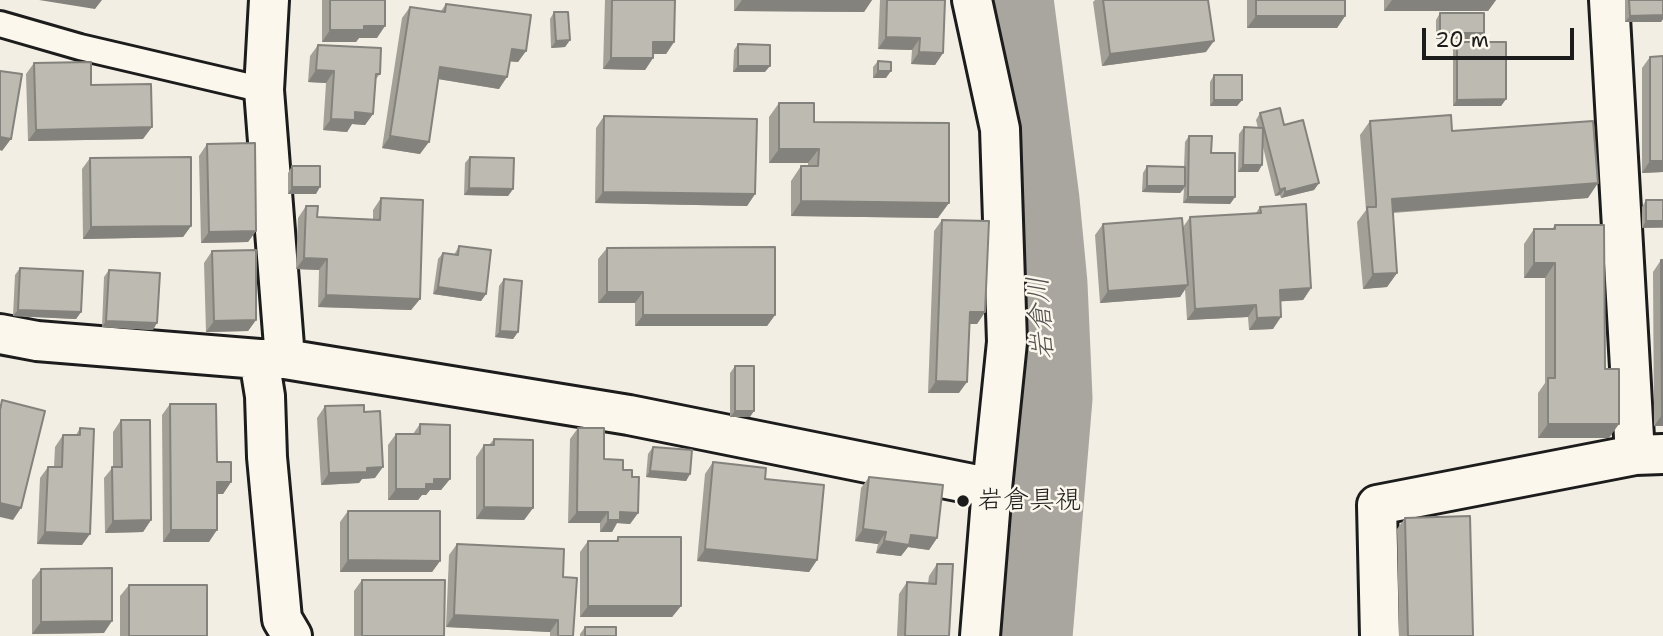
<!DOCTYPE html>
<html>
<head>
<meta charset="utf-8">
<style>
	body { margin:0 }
	#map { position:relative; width:1663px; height:636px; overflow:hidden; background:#f2eee4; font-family:"Shantell Sans",sans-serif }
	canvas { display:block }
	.scale { position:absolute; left:1422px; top:28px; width:152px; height:32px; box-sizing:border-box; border:4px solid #1c1c1c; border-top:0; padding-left:9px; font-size:21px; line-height:24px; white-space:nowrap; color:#1c1c1c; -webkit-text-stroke:5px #fbf7ec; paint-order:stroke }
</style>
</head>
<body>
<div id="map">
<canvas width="1663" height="636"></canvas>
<div class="scale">20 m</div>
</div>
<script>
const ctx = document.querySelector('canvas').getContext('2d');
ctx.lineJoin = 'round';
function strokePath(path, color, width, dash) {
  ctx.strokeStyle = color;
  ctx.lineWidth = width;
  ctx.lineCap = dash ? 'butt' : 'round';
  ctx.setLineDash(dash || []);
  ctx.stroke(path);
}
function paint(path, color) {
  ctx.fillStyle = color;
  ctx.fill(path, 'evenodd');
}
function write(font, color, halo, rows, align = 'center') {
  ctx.font = font + ' "Shantell Sans","Klee One",sans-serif';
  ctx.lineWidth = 5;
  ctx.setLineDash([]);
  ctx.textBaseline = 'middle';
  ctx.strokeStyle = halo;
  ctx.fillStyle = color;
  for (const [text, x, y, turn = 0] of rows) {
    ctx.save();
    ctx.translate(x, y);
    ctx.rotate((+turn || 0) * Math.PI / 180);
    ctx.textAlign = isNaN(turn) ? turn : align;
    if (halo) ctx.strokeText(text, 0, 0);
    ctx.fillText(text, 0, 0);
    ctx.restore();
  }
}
strokePath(new Path2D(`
	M1008,0L1034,200L1042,284L1047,398L1027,636`), '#a9a6a0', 91);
const lane = new Path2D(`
	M0,24L80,47L264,90`);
const street = new Path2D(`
	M269,0L264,90L285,359
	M972,0L1000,129L1007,342L992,488L980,636
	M1609,0L1635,455
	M0,334L37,341L259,359H285L629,415L992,488
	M259,359L265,396L267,457L282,619L292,636
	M1380,636L1377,505L1635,455L1663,454`);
strokePath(lane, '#1c1c1c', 30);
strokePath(street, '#1c1c1c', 44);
strokePath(lane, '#fbf7ec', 24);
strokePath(street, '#fbf7ec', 38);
paint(new Path2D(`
	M322,0H385L377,38H359L356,42H322Z
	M605,0H675L674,42L666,54H653V58L645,70L603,69Z
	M734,0H872L864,12L734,11Z
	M880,0H945L943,53L935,65L911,64L912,50L878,49Z
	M1095,0H1208L1206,52L1102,66L1093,2Z
	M1247,0H1345V16L1337,28H1247Z
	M1384,0H1496L1488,11H1384Z
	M1625,0H1663V19L1661,22H1625Z
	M446,4L526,51L518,62L510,61L499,89L438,79L420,154L382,148L402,18L410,7L441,11Z
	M554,12L570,40L565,47L551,48L550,19Z
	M1440,13L1484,33L1480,39H1436V20Z
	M1457,42L1506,99L1501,106H1453V49Z
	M738,44L765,72H733L734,50Z
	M318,45L380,74L375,80L373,114L365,125L352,124L347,132L323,130L326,83L308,82L310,56Z
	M1663,56V172L1642,173V68L1650,57Z
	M878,61L886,78H873V67Z
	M34,63L91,85L143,139L28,141L26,74Z
	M1214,75L1242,100L1237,106H1210V82Z
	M779,103L814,122L938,218L791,216V181L801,166H808V163H769V117Z
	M1260,113L1284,125L1319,183L1314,190L1281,198L1280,195L1275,196L1263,147L1262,165L1258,172H1238L1239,134L1244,127L1258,128L1256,120Z
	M604,116L755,194L747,206L595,203L596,128Z
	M1370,121L1452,131L1588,198L1393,213L1397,273L1387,287L1363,289L1357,222L1366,210L1360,135Z
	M1189,136L1211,153L1235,197L1230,204L1183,203L1184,189L1180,193L1142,192L1143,173L1147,166L1184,167L1185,142Z
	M207,144L256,231L248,242L201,243L199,156Z
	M470,157L513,189L508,196L464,195L465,163Z
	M90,158L191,226L183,237L83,239L82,169Z
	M292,166L316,194H288V173Z
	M381,198L420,299L411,310L318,307L319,270L296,269L298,218L306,206L317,217L373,219V210Z
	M1646,200H1663V228H1642V207Z
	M1260,207L1311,288L1303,300L1281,301L1273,329L1249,330L1248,317L1187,320L1185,289L1180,297L1100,303L1095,235L1103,224L1183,227L1190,217L1256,213Z
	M942,220L985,312L977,324H970L959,393H928L934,231Z
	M1555,225L1605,369L1609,438H1538V393L1545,383V278H1524V244L1534,229H1552Z
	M459,246L486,294L481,301L433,294L438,259L443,253L454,255Z
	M607,248L775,315L767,326H635V303H598V259Z
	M212,251L256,320L248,331L206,332L204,263Z
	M1661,260L1663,426H1654L1653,272Z
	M20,268L81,312L76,319L13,316L15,275Z
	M109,270L153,330L102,327L104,277Z
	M504,279L518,332L513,339L495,337L499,286Z
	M735,366L750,417H730V373Z
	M170,404L217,462L231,482L223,494H217L209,542H163L162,415Z
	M325,406L364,412L375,478L362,479L359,483L321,485L317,418Z
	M121,420L151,520L143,532L105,533L104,478L113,467V432Z
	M420,424L450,479L441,490H430L426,495H422L418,500H388V445L396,434H413Z
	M80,428L82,545L37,544L40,478L48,467H54L55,447L63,435H76Z
	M578,428L604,459L623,470L632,477L638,513L630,524L617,523L612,532H600V523H568L570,439Z
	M494,439L533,508L524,520L476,519V457L484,445H489Z
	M653,447L690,474L686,481L646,477L648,454Z
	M713,462L765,479L817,560L809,572L697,561L705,474Z
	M869,477L937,538L929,550L908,547L901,556L876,553L878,544L855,541L861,488Z
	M348,511L440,561L432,572H340V522Z
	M1405,518L1473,636H1399L1397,529Z
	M618,537L681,606L672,617H580V552L588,541H616Z
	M457,544L563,577L573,636H550V632L446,627L449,555Z
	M937,564L949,636H897L899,594L907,582L928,583L929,576Z
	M41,569L104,633L32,634V580Z
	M362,580L444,636H354V591Z
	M129,585L207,636H120V596Z
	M585,627L616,636H580V634Z`), '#a3a098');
paint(new Path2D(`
	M39,0H102L95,9Z
	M742,0H872L864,12L734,11Z
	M1392,0H1496L1488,11H1384Z
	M1663,15V19L1661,22H1625L1630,16Z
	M1256,16H1345L1337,28H1247Z
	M364,26H385L377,38H359L356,42H322L330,30Z
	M1440,33H1484L1480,39H1436Z
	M886,37L920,38L912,50L878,49Z
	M570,40L565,47L551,48L556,41Z
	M1214,41L1206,52L1102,66L1110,54Z
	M653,42H674L666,54H645Z
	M512,49L526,51L518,62L504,61Z
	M919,52L943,53L935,65L911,64Z
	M611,58H653L645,70L603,69Z
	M738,66H770L765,72H733Z
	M440,67L507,77L499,89L432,78Z
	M316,70L334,71L326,83L308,82Z
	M878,71H891L886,78H873Z
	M1506,99L1501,106H1453L1457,100Z
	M1214,100H1242L1237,106H1210Z
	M355,112L373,114L365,125L352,124L347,132L323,130L331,119Z
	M152,127L143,139L28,141L36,130Z
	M390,136L429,142L420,154L382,148Z
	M0,137L11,139L2,151L0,150Z
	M779,149H819L808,163H769Z
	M1650,161H1663V172L1642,173Z
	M1243,165H1262L1258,172H1238Z
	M1319,183L1314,190L1281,198L1285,192Z
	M1598,183L1588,198L1381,213L1392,199Z
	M1147,186H1185L1180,193L1142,192Z
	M292,187H320L316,194H288Z
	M469,188L513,189L508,196L464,195Z
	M1285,188L1280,195L1275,196L1280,190Z
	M603,192L755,194L747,206L595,203Z
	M1188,197H1235L1230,204L1183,203Z
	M801,201L949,203L938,218L791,216Z
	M1646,221H1663V227L1642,228Z
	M191,226L183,237L83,239L91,227Z
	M256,231L248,242L201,243L209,232Z
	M304,258L327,259L319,270L296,269Z
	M1534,263H1555L1545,278H1524Z
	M1397,273L1387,287L1363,289L1373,274Z
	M1188,285L1180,297L1100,303L1108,291Z
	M438,287L486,294L481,301L433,294Z
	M1311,288L1303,300L1272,302L1280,290Z
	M607,292H643L635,303H598Z
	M326,295L420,299L411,310L318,307Z
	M1256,305L1248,317L1187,320L1195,309Z
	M18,310L81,312L76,319L13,316Z
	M970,312H985L977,324H962Z
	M643,315H775L767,326H635Z
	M1281,317L1273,329L1249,330L1257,318Z
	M256,320L248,331L206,332L214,321Z
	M106,321L157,323L153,330L102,327Z
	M500,331L518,332L513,339L495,337Z
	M936,381L967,382L959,393H928Z
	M735,411H754L750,417H730Z
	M1662,415H1663V426H1654Z
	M1548,424H1619L1609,438H1538Z
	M383,467L375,478L362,479L359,483L321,485L329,473L367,468Z
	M650,471L690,474L686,481L646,477Z
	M434,479H450L441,490H430L426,495H422L418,500H388L396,489L426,484Z
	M217,482H231L223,494H209Z
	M0,503L21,508L13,520L0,517Z
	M484,507L533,508L524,520L476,519Z
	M577,512H608L600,523H568Z
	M620,512L638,513L630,524L617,523L612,532H600L608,520Z
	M151,520L143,532L105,533L113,521Z
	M863,529L886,532L878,544L855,541Z
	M171,530H217L209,542H163Z
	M45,532L90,534L82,545L37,544Z
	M911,535L937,538L929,550L908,547L901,556L876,553L884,541Z
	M705,549L817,560L809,572L697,561Z
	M348,560L440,561L432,572H340Z
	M588,606H681L672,617H580Z
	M454,615L558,620L550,632L446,627Z
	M112,621L104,633L32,634L41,622Z`), '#84827c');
const building = new Path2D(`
	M330,0H385V26H364V30H330Z
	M612,0H675L674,42H653V58H611Z
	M887,0H945L943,53L919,52L920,38L886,37Z
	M1103,0H1208L1214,41L1110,54Z
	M1256,0H1345V16H1256Z
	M1629,0H1663V15L1630,16Z
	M446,4L531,15L526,51L512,49L507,77L440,67L429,142L390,136L410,7L445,12Z
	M554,12H568L570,40L556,41Z
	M1440,13H1484V33H1440Z
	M1457,42H1506V99L1457,100Z
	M738,44L770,45V66H738Z
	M318,45L381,48L380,74H376L373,114L355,112V120L331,119L334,71L316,70Z
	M1663,56V161H1650V57Z
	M878,61L891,62V71H878Z
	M91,62V85L151,84L152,127L36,130L34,63Z
	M0,71L22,74L11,139L0,137Z
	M1214,75H1242V100H1214Z
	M779,103H814V122L949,123V203L801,201V166H818L819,149H779Z
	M1280,108L1284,125L1303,120L1319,183L1285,192V188L1280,190L1260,113Z
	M1451,115L1452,131L1593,121L1598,183L1392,199L1397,273L1373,274L1367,207H1376V200L1370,121Z
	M604,116L757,119L755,194L603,192Z
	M1244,127L1263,128L1262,165H1243Z
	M1189,136H1212L1211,153H1235V197H1188Z
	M255,143L256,231L209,232L207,144Z
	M191,157V226L91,227L90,158Z
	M470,157L514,158L513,189L469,188Z
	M292,166H320V187H292Z
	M1147,166L1185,167V186H1147Z
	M381,198L423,200L420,299L326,295L327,259L304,258L306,206H318L317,217L380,220Z
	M1646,200H1663V221H1646Z
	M1306,204L1311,288L1280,290L1281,317L1257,318L1256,305L1195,309L1190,217L1261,213L1260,207Z
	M1182,218L1188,285L1108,291L1103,224Z
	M942,220L989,221L985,312H970L967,382L936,381Z
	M1555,225H1604L1605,369H1619V424H1548V378H1555V263H1534V229H1555Z
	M459,246L491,250L486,294L438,287L443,253L458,255Z
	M775,247V315H643V292H607V248Z
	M256,250V320L214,321L212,251Z
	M1661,260H1663V415H1662Z
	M20,268L83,271L81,312L18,310Z
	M109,270L160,273L157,323L106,321Z
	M504,279L522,281L518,332L500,331Z
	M735,366H754V411H735Z
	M2,400L45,411L21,508L0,503V410Z
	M170,404H216L217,462H231V482H217V530H171Z
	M364,405V412L380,411L383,467L367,468V472L329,473L325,406Z
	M121,420H150L151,520L113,521L112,467H122Z
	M420,424L450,425V479H434V484H426V489H396V434H420Z
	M80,428L94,429L90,534L45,532L48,467H62L63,435H80Z
	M578,428H604V459L623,460V470H632V477H639L638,513L620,512V520H608V512H577Z
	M494,439L533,440V508L484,507V445H494Z
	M653,447L692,450L690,474L650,471Z
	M713,462L766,468L765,479L824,485L817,560L705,549Z
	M869,477L943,485L937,538L911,535L909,545L884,541L886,532L863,529Z
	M348,511H440V561L348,560Z
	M1470,516L1473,636H1408L1405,518Z
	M618,537H681V606H588V541H618Z
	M457,544L564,549L563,577L577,578L573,636H558V620L454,615Z
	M937,564H953L949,636H905L907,582L936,584Z
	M112,568V621L41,622V569Z
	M362,580H445L444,636H362Z
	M129,585H207V636H129Z
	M585,627H616V636H585Z`);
paint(building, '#bdbab1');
strokePath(building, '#84827c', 2);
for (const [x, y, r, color] of [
	[963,501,7,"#1c1c1c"]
]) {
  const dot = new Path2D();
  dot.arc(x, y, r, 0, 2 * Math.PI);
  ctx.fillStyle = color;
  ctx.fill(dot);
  strokePath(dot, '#fbf7ec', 2.5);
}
write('26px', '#1c1c1c', '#fbf7ec', [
	["岩倉具視",977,501]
], 'left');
write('italic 28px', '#545351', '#fbf7ec', [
	["岩倉川",1042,318,-94]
]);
</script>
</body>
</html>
